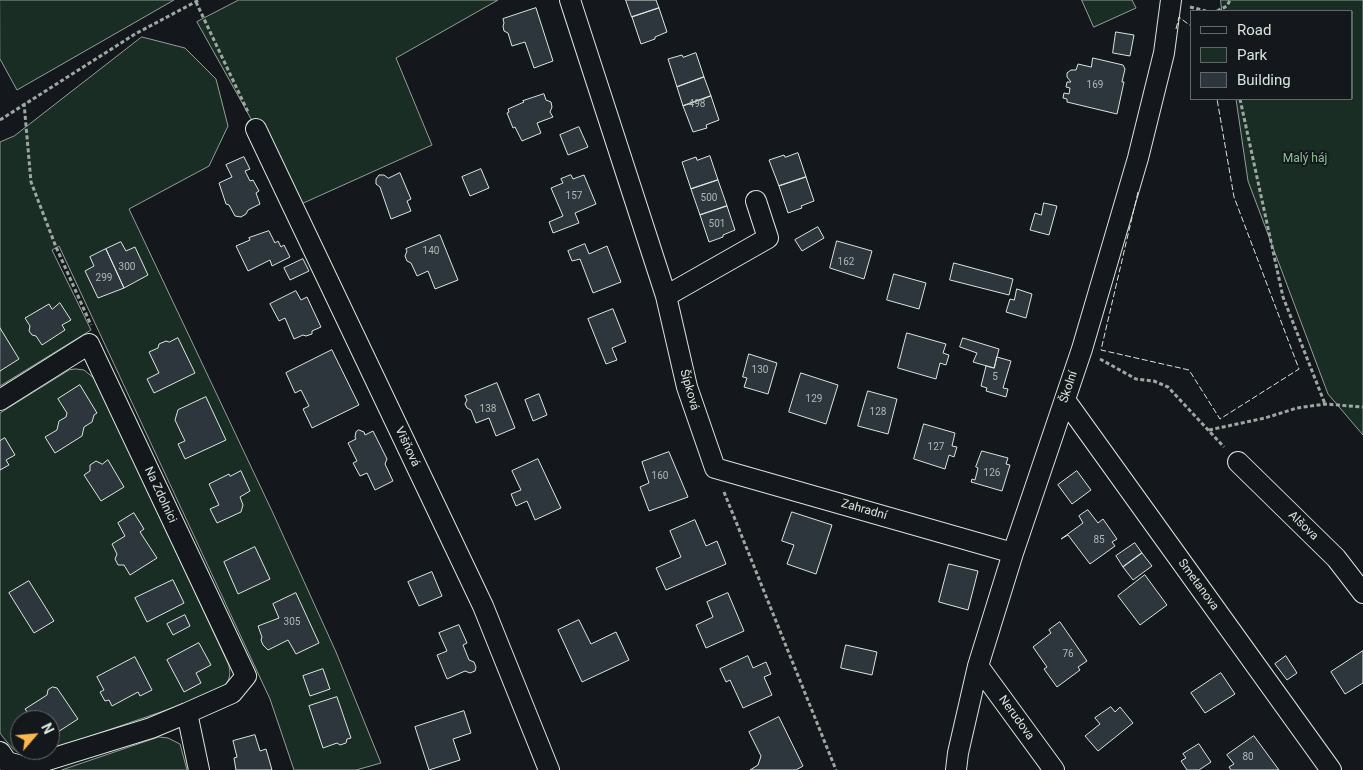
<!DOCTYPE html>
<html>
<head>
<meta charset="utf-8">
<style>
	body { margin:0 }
	#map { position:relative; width:1363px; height:770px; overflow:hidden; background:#14181c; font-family:Roboto,sans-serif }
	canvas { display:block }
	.legend { position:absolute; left:1190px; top:10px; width:162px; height:90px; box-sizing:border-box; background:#14181c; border:1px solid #626a69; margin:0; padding:6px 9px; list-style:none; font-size:15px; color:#d8e6dc }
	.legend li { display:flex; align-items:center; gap:10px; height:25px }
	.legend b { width:25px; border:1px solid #626a69 }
	.north { position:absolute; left:10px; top:710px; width:50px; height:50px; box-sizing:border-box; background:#14181c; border:1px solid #626a69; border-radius:50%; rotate:63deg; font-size:14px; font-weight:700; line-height:20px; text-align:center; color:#d8e6dc }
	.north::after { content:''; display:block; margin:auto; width:18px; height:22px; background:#ffb74d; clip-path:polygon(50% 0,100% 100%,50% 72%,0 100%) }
</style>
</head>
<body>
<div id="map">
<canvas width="1363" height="770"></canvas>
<ul class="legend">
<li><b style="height:6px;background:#14181c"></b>Road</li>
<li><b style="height:14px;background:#1a2d24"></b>Park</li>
<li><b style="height:14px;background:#2c363c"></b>Building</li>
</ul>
<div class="north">N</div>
</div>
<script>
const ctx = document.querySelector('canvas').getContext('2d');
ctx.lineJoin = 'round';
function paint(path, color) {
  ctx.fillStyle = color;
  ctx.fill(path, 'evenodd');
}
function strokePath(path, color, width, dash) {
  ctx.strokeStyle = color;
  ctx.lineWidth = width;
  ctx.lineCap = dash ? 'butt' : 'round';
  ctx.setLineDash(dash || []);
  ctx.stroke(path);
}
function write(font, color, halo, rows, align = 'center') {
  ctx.font = font + ' Roboto,sans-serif';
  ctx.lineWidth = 4;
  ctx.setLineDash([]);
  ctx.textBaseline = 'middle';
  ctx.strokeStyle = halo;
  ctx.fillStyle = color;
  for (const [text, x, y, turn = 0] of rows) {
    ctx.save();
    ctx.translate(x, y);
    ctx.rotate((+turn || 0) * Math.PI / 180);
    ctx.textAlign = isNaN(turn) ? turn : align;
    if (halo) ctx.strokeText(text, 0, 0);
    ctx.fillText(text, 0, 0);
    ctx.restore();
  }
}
const green = new Path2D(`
	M0,0H174L17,90L0,59Z
	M239,0H498L396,58L432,145L299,205L197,22Z
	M1082,0H1132L1136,8L1094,27Z
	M1221,0H1363V435L1328,394L1248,181L1236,99H1352V11H1222Z
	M142,37L185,48L216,79L228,126L209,166L129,209L272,511L336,652L381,763L356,770H294L270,699L59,246L52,250L91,330L0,386V142L14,136Z
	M76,369L84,370L95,379L227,661C233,674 229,683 219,692L50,750V720H20V750H50C22,759 17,756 0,733V413L69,370Z
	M159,737L168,738L180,744L187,770H62Z`);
paint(green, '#1a2d24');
strokePath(green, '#939e99', 1);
const building = new Path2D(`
	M626,0H656L659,8L632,17Z
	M536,8L553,61L534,68L525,42L512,46L508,33L504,31L503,26L504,23L503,19Z
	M659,8L667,32L655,37V39L641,44L632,17Z
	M1116,32L1134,35L1130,56L1113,53Z
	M696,53L704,77L677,87L668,59L682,55L683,57Z
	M1093,58L1123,65L1125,69L1122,82H1124L1117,114L1067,102V99L1063,98L1064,93L1069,94L1070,88L1066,87L1067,82H1071L1067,77V73L1071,70H1076L1078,64L1091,67Z
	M704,77L711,96L683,106L677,87Z
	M544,94L546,100L551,102L552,107L550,112L553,117L537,123L541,133L522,141L515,127L513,128L507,113L509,112L508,109L524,102L523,101Z
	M711,96L719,120L706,125L707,128L693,132L683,106Z
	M579,127L588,147L568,155L560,135Z
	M798,153L806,177L779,186L769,160L784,155L785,157Z
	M710,156L718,180L691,189L682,162L696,157L697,160Z
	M244,157L250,169L245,171L250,181L253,180L259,191L256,193L260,204L248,210L246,214L241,217L235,216L229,205L226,204L219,183L232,177L226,165Z
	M481,169L489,188L470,196L462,177Z
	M400,173L411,199L407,201L411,211L391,219L380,187L376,184V179L379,175H384L388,178Z
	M571,175L573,179L584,175L596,204L575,213L579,223L553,233L549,222L563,216L551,188L563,183L561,179Z
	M806,177L814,201L801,206L802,208L788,213L779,186Z
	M718,180L727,206L700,215L691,189Z
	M1044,203L1057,206L1049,235L1030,230L1035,213L1041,215Z
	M727,206L735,230L723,235V237L709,242L700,215Z
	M818,227L824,238L802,251L795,240Z
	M269,231L275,243L278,241L281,247L284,245L290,257L272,266L270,260L248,271L236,246L250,240L249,238Z
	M440,235L458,280L435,289L428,271L417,276L411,263L407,261L405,256L407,251L406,249Z
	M837,241L872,251L864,279L830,268Z
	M121,242L126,251L135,247L148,275L124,288L106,249Z
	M585,244L589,254L607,246L621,282L593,293L580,259L572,261L568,251Z
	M106,249L124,288L98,298L85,271L94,266L90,257Z
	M303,259L309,271L290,280L284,268Z
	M954,263L1013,279L1009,295L950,280Z
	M894,274L926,283L919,309L887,300Z
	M1017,289L1032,294L1026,318L1006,312L1010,299L1014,300Z
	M296,291L301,300L307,297L321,327L312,331V334L306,336L303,335L294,339L285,318L279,321L270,304Z
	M60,303L71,320L62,325L65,330L42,345L36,336L32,335L29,331L30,326L25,318L49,304L52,309Z
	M613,309L626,342L612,348L617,360L606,364L588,319Z
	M0,328L19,359L0,371Z
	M907,333L946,344L943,353L949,355L946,365L940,363L936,379L898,368Z
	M178,338L195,373L154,393L147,379L159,373L149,352L158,348L159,344L166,341L169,342Z
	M963,338L999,349L994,368L973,362L977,353L960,347Z
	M332,350L359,405L312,428L303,409L309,406L301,390L295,393L286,373Z
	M749,354L777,363L768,394L744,387L747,378L743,377Z
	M997,357L1011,361L1003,388L1008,389L1006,397L986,391L987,388L981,386L986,366L994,368Z
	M801,373L838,385L826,424L789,412Z
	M497,383L515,428L496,436L489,418L476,423L471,410L467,408L465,404L467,400L465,396Z
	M80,385L97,413L94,415L92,422L84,427L82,436L55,453L45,437L57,430L59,421L66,417L67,413L58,399Z
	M868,391L897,399L888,434L858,426Z
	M539,394L547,415L533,421L525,400Z
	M206,397L226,440L185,459L178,444L185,441L175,420L178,410Z
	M924,424L955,433L952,446L957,447L954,457L949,455L945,469L914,459Z
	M359,430L364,432L365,435L373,431L387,459L385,464L393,481L375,490L367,473L360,476L353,463L357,461L348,443L356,439L355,437L356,432Z
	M5,438L15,455L6,460L9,465L0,470V441Z
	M982,451L1008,458L1006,464L1010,465L1002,491L971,482L972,479L975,480L978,468L976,467Z
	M669,452L688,497L649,511L640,487L649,483L642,462Z
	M538,459L561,508L535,520L527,501L516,506L511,494L521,490L512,471Z
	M108,460L124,487L101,501L84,475L90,471V465L96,461L102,464Z
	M241,471L250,491L240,497L243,505L241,512L217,523L210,509L219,505L209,484L229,474L230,476Z
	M1077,471L1091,490L1072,504L1058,485Z
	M1088,510L1098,523L1103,519L1117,539L1112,542L1115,546L1090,564L1068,535L1061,539L1083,523L1079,516Z
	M792,512L832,525L816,574L787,564L794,545L782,541Z
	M134,513L144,529L140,532L157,558L130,575L124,565H118L115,559L117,554L112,544L125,536L118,523Z
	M695,520L706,546L717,541L726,564L666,590L656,568L681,557L670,531Z
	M1135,543L1142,553L1123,567L1116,556Z
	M255,547L270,579L238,594L224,562Z
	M1142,553L1152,566L1133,580L1123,567Z
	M949,564L978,571L968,610L939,602Z
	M432,572L442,596L419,606L408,582Z
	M1145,575L1167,605L1140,625L1118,596Z
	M173,580L184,603L147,622L135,598Z
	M29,581L54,621L34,633L9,593Z
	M296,593L319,643L296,654L288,640L268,650L263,645L261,640L262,637L258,626L279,618L273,604Z
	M728,593L744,631L706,648L696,625L713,617L707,602Z
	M185,615L190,626L173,635L167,624Z
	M579,620L591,644L616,632L629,660L582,682L558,630Z
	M1060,622L1087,661L1078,667L1080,670L1057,687L1044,669L1047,667L1033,647L1051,633L1049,630Z
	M459,625L467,643L463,645L469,660L474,662L476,667L475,671L470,673L465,671L447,679L437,655L447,651L439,633Z
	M199,643L211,665L196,673L201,683L184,692L167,660Z
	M846,645L877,652L872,675L841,668Z
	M1363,651V683L1345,694L1331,672Z
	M748,656L753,668L766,662L771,674L764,677L772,695L743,708L730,680L726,682L720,669Z
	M1286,656L1297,673L1287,680L1275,664Z
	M135,657L152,690L140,696L138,692L112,706L109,700L105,701L100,692L104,690L97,677Z
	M323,669L330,689L310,696L303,676Z
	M1221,673L1235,694L1205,713L1191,693Z
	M53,687L57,688L78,719L50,737V720H33L25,709L47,695L48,690Z
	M337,697L351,738L347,739L346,743L340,745L337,743L323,748L309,706Z
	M1111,707L1115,712L1120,707L1133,723L1098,751L1085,736L1100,724L1095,718Z
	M464,711L471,733L453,739L460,760L429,770L415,727Z
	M779,717L803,766L796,770H750L758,765L761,756L749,732Z
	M255,735L260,751L266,749L272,770H236L234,758L237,757L233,741Z
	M1254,736L1279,770H1231L1229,767L1234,764L1227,755Z
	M1199,744L1211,762L1199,770H1187L1181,761L1186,758L1183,754Z`);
paint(building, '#2c363c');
strokePath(building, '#d8e6dc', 1);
const street = new Path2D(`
	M570,0L666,296L687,387L715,468L1013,553
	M256,129L483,606L549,770
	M666,296L768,238L756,201
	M0,400L89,344L246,676L232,693L187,713L151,728L25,767L7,762L0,752
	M1065,400L1331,770
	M1238,462L1336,558L1363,593
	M978,666L1054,770
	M187,713L199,770
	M956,770L958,753L978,666L1013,553L1082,349L1138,158L1164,53L1171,0`);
strokePath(street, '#d8e6dc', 22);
strokePath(new Path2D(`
	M196,2L248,112
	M1190,7L1206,11
	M1217,11L1227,6L1230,0
	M1240,99L1283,297L1325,404
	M24,103L31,182L56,247L91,325
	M0,120L135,34L199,0
	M1100,359L1136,379L1154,381L1168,387L1224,447
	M1209,430L1265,418L1297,408L1325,404L1363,407
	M724,492L836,770`), '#9da8a2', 3, [4, 2.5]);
strokePath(street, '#14181c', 20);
strokePath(new Path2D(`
	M1176,29L1179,17L1192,27
	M1138,192L1101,350L1189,370L1220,419L1299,369L1234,197L1217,99`), '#d8e6dc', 1, [6, 2.5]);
write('10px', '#adbab4', null, [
	["169",1095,85],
	["498",697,104],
	["157",574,196],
	["500",709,198],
	["501",717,224],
	["140",431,251],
	["162",846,262],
	["300",127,267],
	["299",104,278],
	["130",760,370],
	["5",995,377],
	["129",814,399],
	["138",488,409],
	["128",878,412],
	["127",936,447],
	["126",992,473],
	["160",660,476],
	["85",1099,540],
	["305",292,622],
	["76",1068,654],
	["80",1248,757]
]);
write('12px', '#8ac095', '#14181c', [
	["Malý háj",1305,159]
]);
write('12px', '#d8e6dc', '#14181c', [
	["Školní",1069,387,-72],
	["Šípková",689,390,74],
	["Višňová",407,447,65],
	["Na Zdolnici",160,495,65],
	["Zahradní",864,510,16],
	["Alšova",1303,526,44],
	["Smetanova",1198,585,54],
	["Nerudova",1016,718,54]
]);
</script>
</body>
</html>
